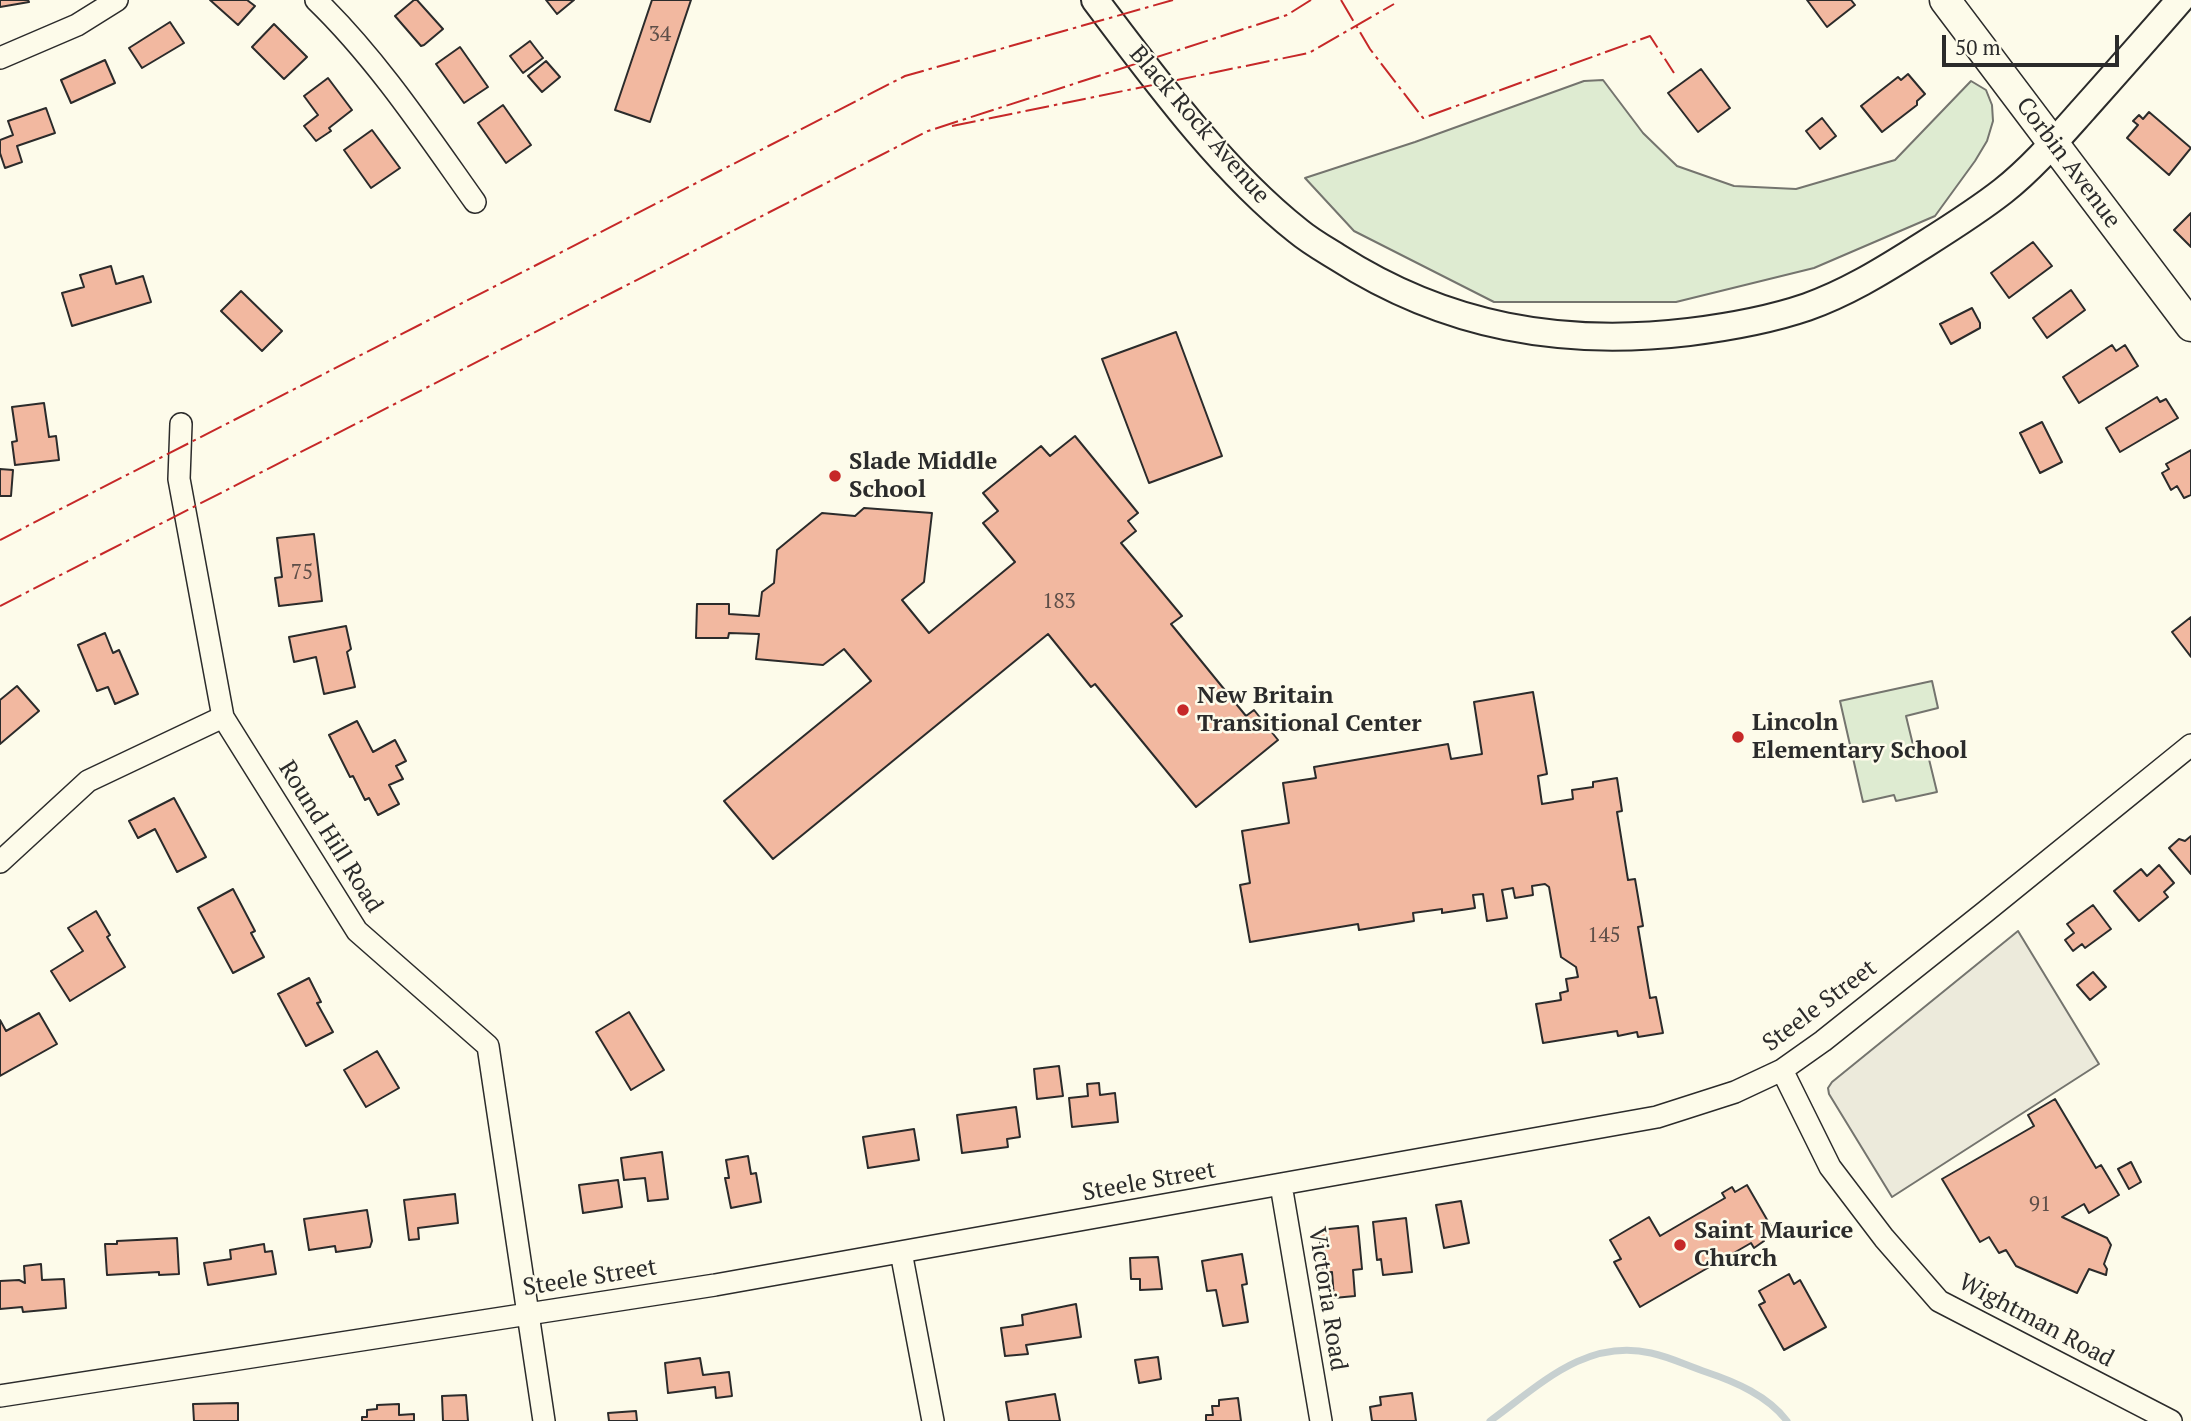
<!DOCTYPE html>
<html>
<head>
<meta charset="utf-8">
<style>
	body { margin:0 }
	#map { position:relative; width:2191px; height:1421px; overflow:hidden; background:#fdfbea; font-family:"PT Serif",serif }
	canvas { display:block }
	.scale { position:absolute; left:1942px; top:35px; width:177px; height:32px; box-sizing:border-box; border:4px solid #2b2b2b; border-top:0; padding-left:9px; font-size:21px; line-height:24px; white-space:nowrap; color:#2b2b2b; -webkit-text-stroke:5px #fdfbea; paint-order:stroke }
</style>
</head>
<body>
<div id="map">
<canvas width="2191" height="1421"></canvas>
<div class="scale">50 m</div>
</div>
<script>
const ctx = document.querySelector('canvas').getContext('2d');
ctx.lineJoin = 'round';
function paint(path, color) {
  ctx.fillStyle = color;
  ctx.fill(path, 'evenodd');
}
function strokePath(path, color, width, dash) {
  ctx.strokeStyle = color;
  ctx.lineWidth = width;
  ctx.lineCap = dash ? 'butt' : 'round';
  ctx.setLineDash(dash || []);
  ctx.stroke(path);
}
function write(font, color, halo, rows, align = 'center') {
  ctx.font = font + ' "PT Serif",serif';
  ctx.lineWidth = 5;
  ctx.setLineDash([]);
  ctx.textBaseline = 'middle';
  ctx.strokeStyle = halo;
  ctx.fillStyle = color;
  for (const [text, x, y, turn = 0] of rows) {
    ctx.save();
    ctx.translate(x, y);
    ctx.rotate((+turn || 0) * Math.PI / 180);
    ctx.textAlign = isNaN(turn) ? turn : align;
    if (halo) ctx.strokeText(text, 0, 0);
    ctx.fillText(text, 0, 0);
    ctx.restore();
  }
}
const green = new Path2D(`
	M1603,80L1643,133L1677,166L1734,186L1796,189L1895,160L1971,81L1986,90L1992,105L1993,121L1987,141L1975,161L1935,216L1814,268L1676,302H1494L1354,231L1305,178L1415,142L1584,81Z
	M1932,681L1938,708L1906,716L1915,753L1927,751L1937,792L1896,801L1894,795L1863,802L1840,701Z`);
paint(green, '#deebd1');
strokePath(green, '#74746e', 2);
const parking = new Path2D(`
	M2018,931L2099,1064L1892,1197L1829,1094L1828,1088L1832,1082Z`);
paint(parking, '#eceadb');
strokePath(parking, '#74746e', 2);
strokePath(new Path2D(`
	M1490,1421C1539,1386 1585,1338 1651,1353C1670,1357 1688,1366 1706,1372C1736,1382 1768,1396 1787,1421`), '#c7d0d0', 7);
const building = new Path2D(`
	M0,0H28L29,2L0,7Z
	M210,0H247L255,6L238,25Z
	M414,0H417L443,29L424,45L421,46L395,16Z
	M546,0H574L557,14Z
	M652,0H691L650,122L615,110Z
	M1807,0H1851L1855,5L1827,27Z
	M170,22L184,43L142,68L129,48Z
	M274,24L307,57L284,79L252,47Z
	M530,41L543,58L523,73L510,56Z
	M460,47L488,87L464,103L436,64Z
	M105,60L115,83L71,103L61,80Z
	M546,61L560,77L542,92L528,76Z
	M1701,69L1730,108L1698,132L1668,93Z
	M1908,74L1925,94L1917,101V105L1882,132L1861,106L1898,77L1901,80Z
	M328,78L352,110L329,128L331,131L316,141L304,126L318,115L304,96Z
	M503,105L531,145L506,163L478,123Z
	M46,108L55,133L17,146L22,162L5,168L0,153V140L13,135L8,121Z
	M2149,112L2191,148L2169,175L2127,138L2138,125L2133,121L2139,115L2143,119Z
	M1822,118L1836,136L1820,149L1806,131Z
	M372,130L400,168L371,188L344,150Z
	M2191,213V247L2174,230Z
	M2033,242L2052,266L2009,298L1991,273Z
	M111,266L116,284L143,276L151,302L72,326L62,293L84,287L80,275Z
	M2071,290L2085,310L2047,338L2033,318Z
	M241,291L282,331L262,351L221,311Z
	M1972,308L1980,323V328L1951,344L1940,324Z
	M1176,332L1222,456L1149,483L1102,359Z
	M2112,345L2116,351L2125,345L2138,366L2079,403L2063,377Z
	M2157,397L2160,402L2166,399L2178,418L2120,452L2106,428Z
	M44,403L49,437L56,436L59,460L15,465L12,442L17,441L12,407Z
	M2042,422L2062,462L2040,473L2020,433Z
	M1075,436L1138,513L1128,521L1136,531L1121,543L1182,616L1171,624L1246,716L1254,710L1278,740L1196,807L1095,684L1091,687L1048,634L773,859L724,801L871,681L844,649L823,665L756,659L759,634L729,633L728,638H696L697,604H729V614L759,616L762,592L774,583L777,550L822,513L855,516L864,508L932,513L924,582L902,600L929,633L1015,562L983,523L998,511L983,493L1041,446L1050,456Z
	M2191,450V495L2184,498L2177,486L2171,490L2162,473L2169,469L2166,464Z
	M0,469L13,470L11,496H0Z
	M314,534L322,601L279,606L275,578L282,577L277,538Z
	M2191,617V657L2172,632Z
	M346,626L351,649L347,652L355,687L324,694L316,657L294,662L289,637Z
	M105,633L113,653L119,650L138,694L115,704L108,687L97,691L78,645Z
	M17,686L39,711L0,744V700Z
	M1533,692L1547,774L1538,776L1542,804L1573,799L1572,790L1593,787V782L1617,778L1622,811L1617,812L1628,880L1635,879L1643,926L1638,927L1650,998L1656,997L1663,1033L1638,1037L1637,1032L1618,1036L1617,1031L1543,1043L1536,1004L1561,1000L1560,993L1568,991L1566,979L1578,977L1576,967L1561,957L1549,887L1545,884L1532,886L1533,895L1515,898L1513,888L1502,890L1507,918L1487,921L1483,894L1473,895L1475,908L1442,913V909L1413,913L1414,921L1359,930L1358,924L1250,942L1240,885L1250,883L1242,831L1289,823L1283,783L1316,778L1314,767L1448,744L1451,759L1482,754L1474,702Z
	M357,721L373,752L395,740L406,761L396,766L403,779L389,785L399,804L378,815L369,798L365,800L353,776L350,777L329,735Z
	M174,798L206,857L177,872L155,829L138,838L129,821Z
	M2191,836V874L2169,848L2179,839L2185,841Z
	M2159,865L2174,883L2164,892L2168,897L2139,921L2114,891L2141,869L2147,876Z
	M233,889L255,931L251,933L264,957L233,973L198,908Z
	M2093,905L2111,929L2085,948L2082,944L2073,951L2065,940L2074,933L2067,924Z
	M96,911L110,935L107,937L125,967L70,1001L51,971L83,951L68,928Z
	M2093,972L2106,987L2090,1000L2077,985Z
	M309,978L321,1002L317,1003L333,1032L306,1046L278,994Z
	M629,1012L664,1070L631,1090L596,1032Z
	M39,1013L57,1044L0,1076V1020L6,1031Z
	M377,1051L399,1088L366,1107L344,1070Z
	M1059,1066L1063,1096L1037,1099L1034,1069Z
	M1099,1083L1100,1095L1115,1093L1118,1122L1072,1127L1069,1098L1088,1096L1087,1084Z
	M2055,1099L2096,1168L2101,1165L2119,1195L2089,1213L2084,1204L2062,1217L2107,1238L2111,1245L2104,1264L2107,1269L2106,1275L2089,1269L2077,1293L2016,1266L2006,1250L1999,1253L1989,1237L1980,1242L1942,1179L2034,1126L2028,1115Z
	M1016,1107L1020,1137L1007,1139L1008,1147L962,1153L957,1115Z
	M914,1129L919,1160L868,1168L863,1137Z
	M662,1152L668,1199L648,1201L645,1178L624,1180L621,1158Z
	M748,1156L751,1174L756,1173L761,1202L731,1208L725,1178H729L726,1160Z
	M2131,1162L2141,1182L2129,1189L2118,1169Z
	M618,1180L622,1207L583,1213L579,1185Z
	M1747,1185L1773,1230L1761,1237L1764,1241L1754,1248L1751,1243L1640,1307L1614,1262L1621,1259L1610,1240L1649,1217L1660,1236L1725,1198L1722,1193L1732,1187L1735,1192Z
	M455,1194L458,1223L418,1228L419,1239L409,1240L404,1200Z
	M1461,1201L1469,1243L1444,1248L1436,1205Z
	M367,1210L372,1241L370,1247L336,1252L335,1246L309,1250L304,1219Z
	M1406,1218L1412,1272L1383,1275L1381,1259L1377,1260L1373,1222Z
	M1358,1226L1362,1269L1353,1270L1355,1296L1334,1298L1332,1272L1323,1273L1319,1230Z
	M177,1238L179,1274L159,1275V1272L107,1275L105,1244H117V1241Z
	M264,1244L265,1252L272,1251L276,1274L208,1285L204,1263L231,1259L230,1250Z
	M1242,1254L1247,1284L1242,1285L1248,1322L1223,1326L1216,1290L1207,1291L1202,1261Z
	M1158,1257L1162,1289L1140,1290V1279H1131L1130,1258Z
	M41,1264L42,1280L64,1279L66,1308L23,1312L22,1307L0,1309V1281L19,1280L25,1283L24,1266Z
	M1789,1274L1794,1284L1800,1280L1826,1327L1784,1350L1759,1305L1765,1302L1759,1291Z
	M1076,1304L1081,1337L1026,1345L1028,1354L1005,1356L1001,1328L1023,1325L1022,1315Z
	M1158,1357L1161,1379L1139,1383L1135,1360Z
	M700,1358L703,1375L729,1372L732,1396L716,1398L715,1387L668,1393L665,1363Z
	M1412,1393L1416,1421H1372L1370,1407L1381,1405L1380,1397Z
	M1055,1394L1060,1421H1009L1006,1402Z
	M466,1395L468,1421H443L442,1396Z
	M1238,1398L1241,1421H1206V1415H1213L1212,1406H1219V1400Z
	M238,1403V1421H194L193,1404Z
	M399,1404V1415L414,1414V1421H362V1417H367V1410L377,1409V1405Z
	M636,1411L637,1421H609L608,1413Z`);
paint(building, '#f2b8a0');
strokePath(building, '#2b2b2b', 2);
const minor = new Path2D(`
	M316,0C377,59 426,133 475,202
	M0,58L77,25L117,0
	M181,424L179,479L223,717L357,931L488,1046L544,1421
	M0,862L88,781L223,717
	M1782,1070L1830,1167L1884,1238L1939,1301L2171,1421
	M1281,1185L1321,1421
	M901,1252L933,1421
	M0,1396L715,1285L1657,1117L1735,1092L1782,1070L1823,1041L1985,912L2191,745`);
const tertiary = new Path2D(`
	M1095,0C1154,78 1221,170 1298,231C1310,241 1324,249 1337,257C1446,327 1562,347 1689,332C1729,327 1769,320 1807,307C1846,293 1879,273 1914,251C1944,232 1975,213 2003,191C2032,168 2057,139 2083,110C2115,74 2148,37 2180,0`);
const secondary = new Path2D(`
	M1945,0L2191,326`);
strokePath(minor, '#2b2b2b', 24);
strokePath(tertiary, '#2b2b2b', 30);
strokePath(secondary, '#2b2b2b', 33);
strokePath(minor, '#fdfbea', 21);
strokePath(tertiary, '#fdfbea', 26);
strokePath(secondary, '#fdfbea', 30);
strokePath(new Path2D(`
	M1341,0L1370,49L1423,118L1650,36L1674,73
	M952,126L1309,53L1394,4
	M0,540L905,76L1173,0
	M0,606L928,131L1287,15L1311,0`), '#c62828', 2, [24, 5, 3.5, 5]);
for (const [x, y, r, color] of [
	[835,476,7,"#c62828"],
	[1183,710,7,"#c62828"],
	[1738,737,7,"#c62828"],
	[1680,1245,7,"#c62828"]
]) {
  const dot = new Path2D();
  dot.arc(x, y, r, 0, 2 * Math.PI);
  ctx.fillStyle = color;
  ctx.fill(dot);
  strokePath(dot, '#fdfbea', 2.5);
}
write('21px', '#5d4e48', null, [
	["34",660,35],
	["75",302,573],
	["183",1059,602],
	["145",1604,936],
	["91",2040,1205]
]);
write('24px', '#2b2b2b', '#fdfbea', [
	["Black Rock Avenue",1199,125,49],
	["Corbin Avenue",2068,163,53],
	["Round Hill Road",330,837,58],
	["Steele Street",1820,1006,-37],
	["Steele Street",1149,1182,-10],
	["Steele Street",590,1278,-9],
	["Victoria Road",1327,1299,81],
	["Wightman Road",2036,1321,28]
]);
write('bold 24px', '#2b2b2b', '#fdfbea', [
	["Slade Middle",849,462],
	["School",849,490],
	["New Britain",1197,696],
	["Transitional Center",1197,724],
	["Lincoln",1752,723],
	["Elementary School",1752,751],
	["Saint Maurice",1694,1231],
	["Church",1694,1259]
], 'left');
</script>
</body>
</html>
